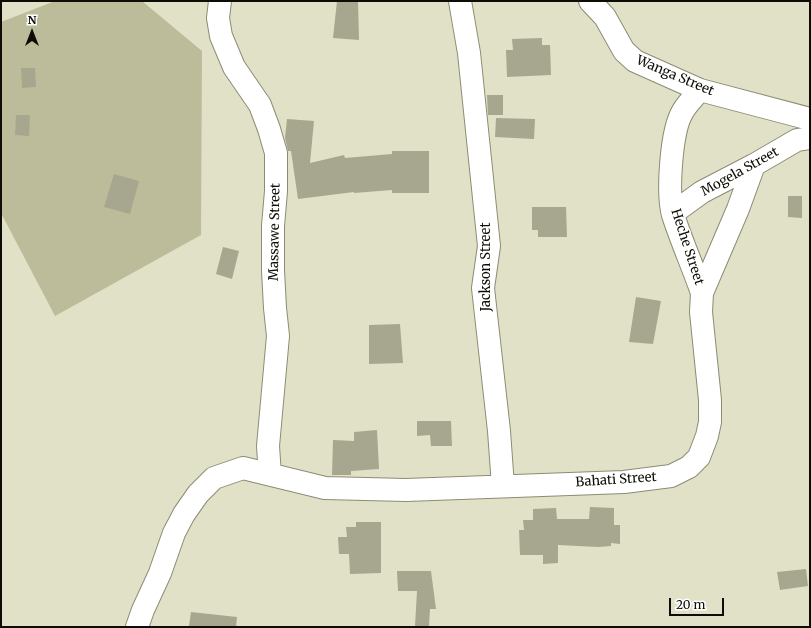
<!DOCTYPE html>
<html>
<head>
<meta charset="utf-8">
<style>
	body { margin:0 }
	#map { position:relative; width:811px; height:628px; overflow:hidden; background:#e1e1c8; font-family:Merriweather,serif }
	canvas { display:block }
	.frame { position:absolute; inset:0; border:2px solid #0d0d05; pointer-events:none }
	.north { position:absolute; left:12px; top:12px; width:40px; height:40px; -webkit-text-stroke:3px #fff; paint-order:stroke; rotate:0deg; font-size:11px; font-weight:700; line-height:16px; text-align:center; color:#0d0d05 }
	.north::after { content:''; display:block; margin:auto; width:14px; height:18px; background:#0d0d05; clip-path:polygon(50% 0,100% 100%,50% 72%,0 100%) }
	.scale { position:absolute; left:669px; top:598px; width:55px; height:18px; box-sizing:border-box; border:2px solid #0d0d05; border-top:0; padding-left:5px; font-size:12px; line-height:14px; white-space:nowrap; color:#0d0d05; -webkit-text-stroke:3px #fff; paint-order:stroke }
</style>
</head>
<body>
<div id="map">
<canvas width="811" height="628"></canvas>
<div class="frame"></div>
<div class="north">N</div>
<div class="scale">20 m</div>
</div>
<script>
const ctx = document.querySelector('canvas').getContext('2d');
ctx.lineJoin = 'round';
function paint(path, color) {
  ctx.fillStyle = color;
  ctx.fill(path, 'evenodd');
}
function strokePath(path, color, width, dash) {
  ctx.strokeStyle = color;
  ctx.lineWidth = width;
  ctx.lineCap = dash ? 'butt' : 'round';
  ctx.setLineDash(dash || []);
  ctx.stroke(path);
}
function write(font, color, halo, rows, align = 'center') {
  ctx.font = font + ' Merriweather,serif';
  ctx.lineWidth = 3;
  ctx.setLineDash([]);
  ctx.textBaseline = 'middle';
  ctx.strokeStyle = halo;
  ctx.fillStyle = color;
  for (const [text, x, y, turn = 0] of rows) {
    ctx.save();
    ctx.translate(x, y);
    ctx.rotate((+turn || 0) * Math.PI / 180);
    ctx.textAlign = isNaN(turn) ? turn : align;
    if (halo) ctx.strokeText(text, 0, 0);
    ctx.fillText(text, 0, 0);
    ctx.restore();
  }
}
paint(new Path2D(`
	M55,1H142L202,51L201,235L55,316L1,213V22Z`), '#bcbc9a');
paint(new Path2D(`
	M337,1H358L359,40L333,38Z
	M542,38V45H550L551,75L507,77L506,50H513L512,39Z
	M21,68H35L36,87L22,88Z
	M487,95H503V115H488Z
	M16,115H30L29,136L15,135Z
	M496,118L535,119L534,139L495,137Z
	M287,119L314,121L310,163L344,155L345,158L392,154V151H429V193H392V190L354,193V192L298,199L291,151H288L285,138Z
	M114,174L139,181L130,214L104,207Z
	M788,196H802V218L788,217Z
	M532,207H566L567,237H538V230H532Z
	M223,247L239,251L232,279L216,274Z
	M636,297L661,301L653,344L629,342Z
	M400,324L403,363L369,364V325Z
	M417,421H451L452,446H431L430,435L417,436Z
	M377,430L379,469L351,471V475H332L333,440L354,441V432Z
	M590,507L614,508V525H620V544L611,543V546L598,547L558,545V563L543,564V555H520L519,530H524L523,520H533V509L556,508L557,519H589Z
	M356,522H381V573L350,574L349,554H339L338,537H347L346,527H356Z
	M806,569L808,586L780,590L777,572Z
	M397,571H431L436,609H430L429,626H415L417,591H398Z
	M191,612L237,617L236,627H201L189,626Z`), '#a7a78f');
const minor = new Path2D(`
	M220,1L218,18L221,36L234,67L260,105L269,129L276,153V191L273,226V271L275,308L278,336L268,446L270,475
	M460,1L469,53L489,246L483,288L499,431L503,486
	M590,1L605,17L624,51L635,61L700,90L810,119
	M700,90C694,97 687,104 683,111C671,130 667,193 673,215C681,240 693,267 702,293
	M673,213L702,192L754,165L797,140L810,138
	M137,627L143,610L160,573L174,533L184,514L198,494L214,478L243,468L325,488L406,490L624,482L671,476L689,467L699,457L707,436L710,422V400L701,312L702,293L738,209L754,165`);
strokePath(minor, '#8c8c75', 24);
strokePath(minor, '#fff', 22);
write('13px', '#0d0d05', '#fff', [
	["Wanga Street",675,76,23],
	["Mogela Street",740,172,-29],
	["Massawe Street",275,232,-89],
	["Heche Street",687,247,72],
	["Jackson Street",486,267,-90],
	["Bahati Street",616,480,-4]
]);
</script>
</body>
</html>
